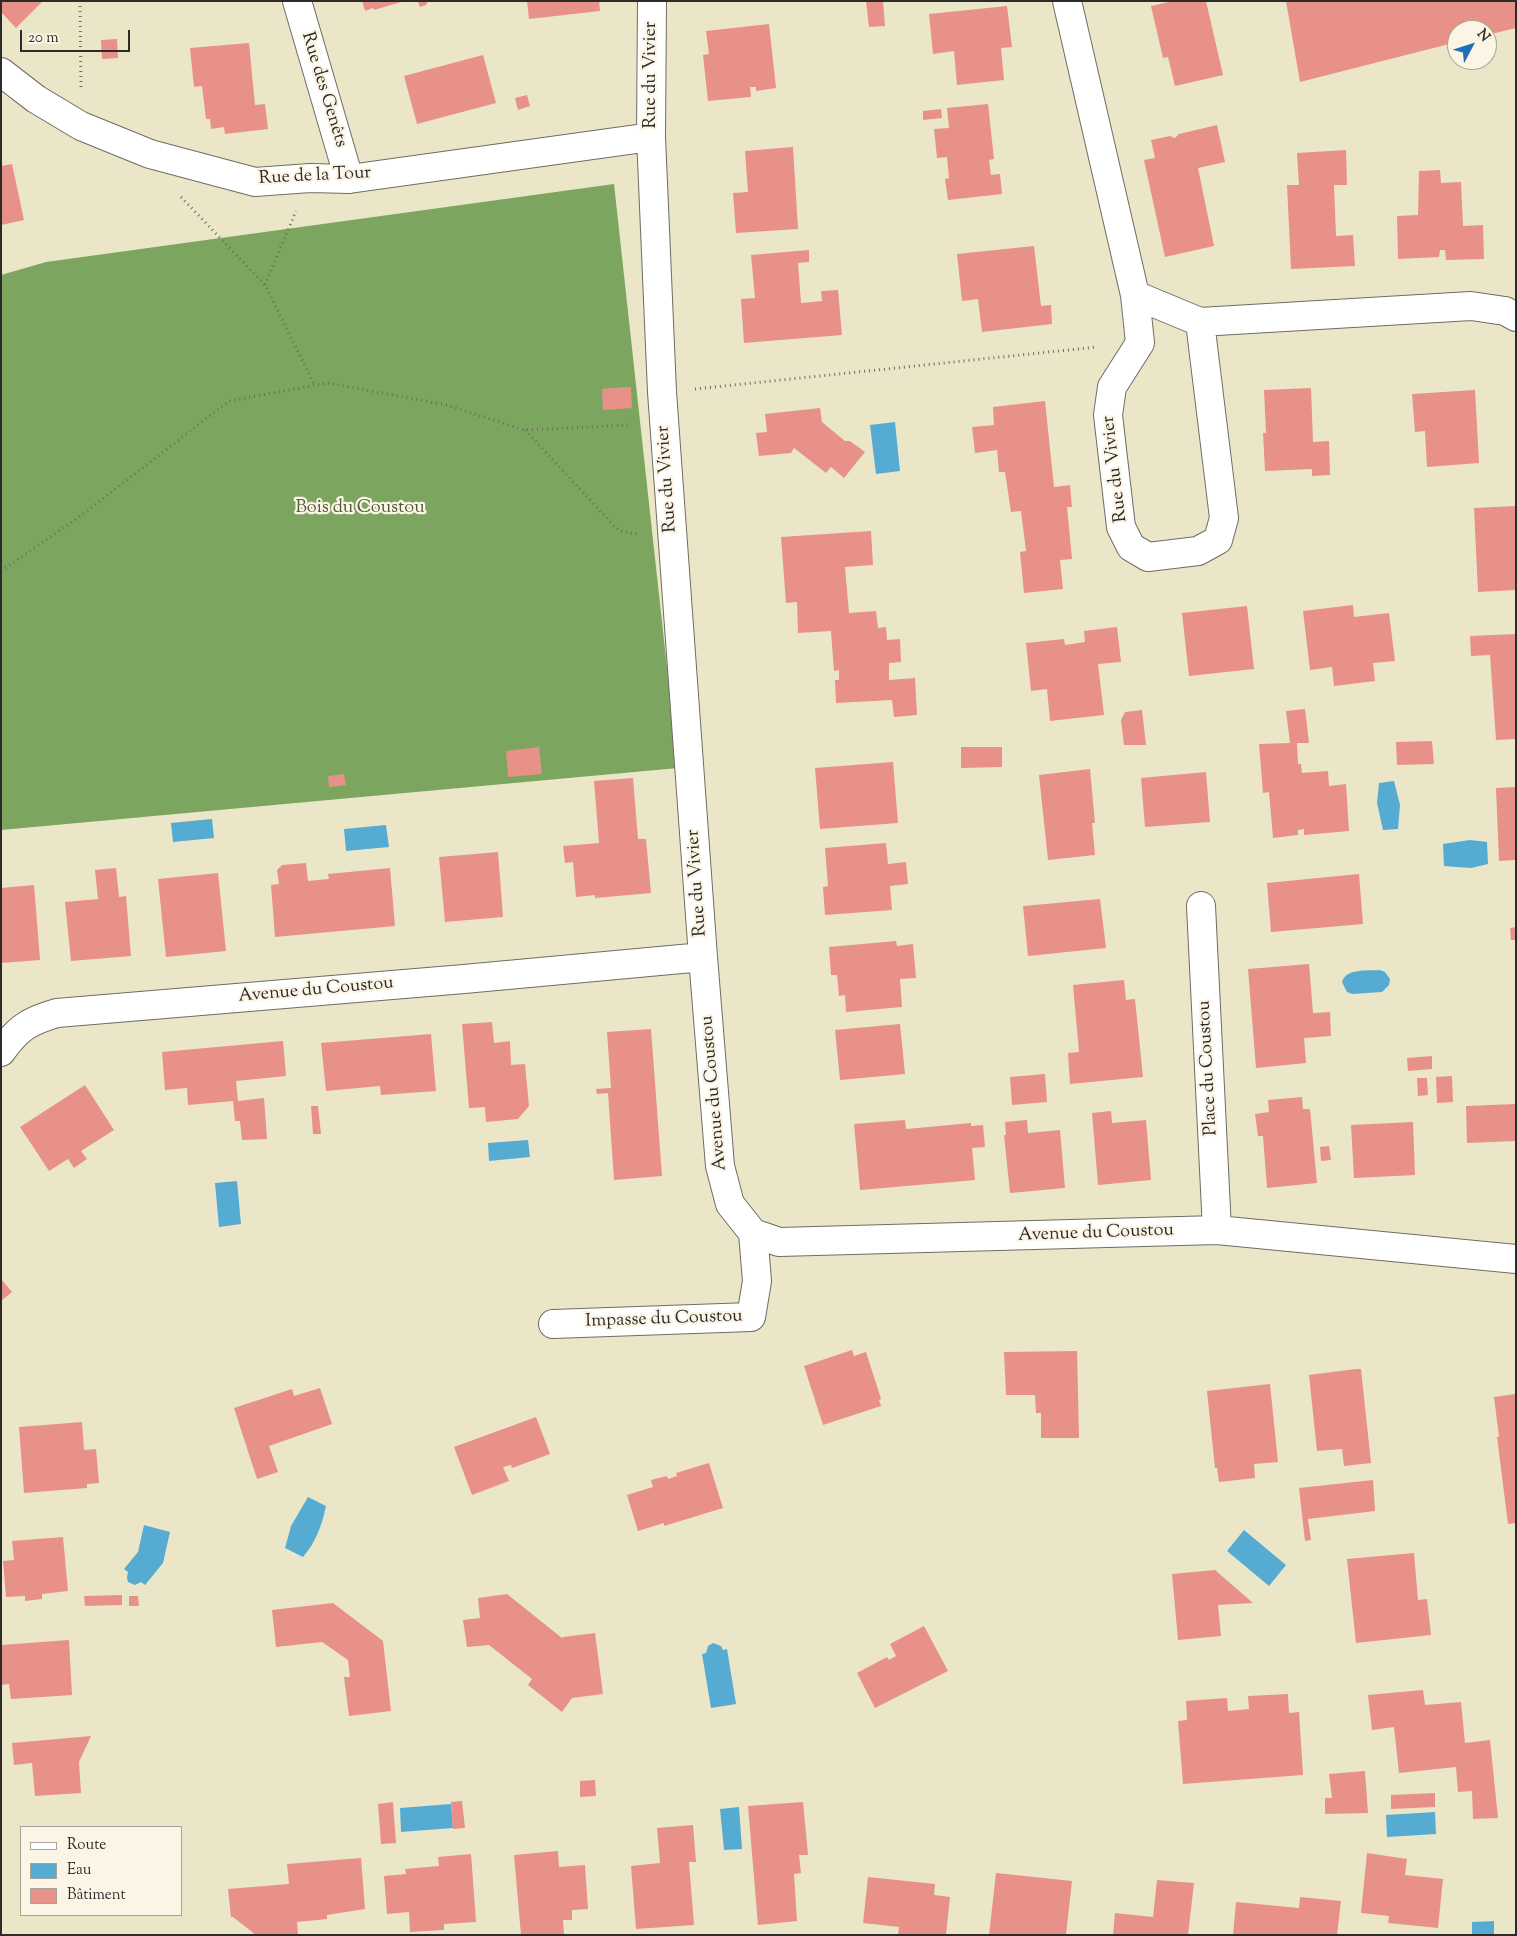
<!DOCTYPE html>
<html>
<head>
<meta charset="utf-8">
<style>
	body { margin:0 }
	#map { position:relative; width:1517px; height:1936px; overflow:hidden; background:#ece6c8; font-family:"Sorts Mill Goudy",serif }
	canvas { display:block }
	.frame { position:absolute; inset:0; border:2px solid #2b2b2b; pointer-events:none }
	.legend { position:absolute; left:20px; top:1826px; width:162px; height:90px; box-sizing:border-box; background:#fcf5e5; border:1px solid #a8a49b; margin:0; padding:6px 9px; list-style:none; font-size:15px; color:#2b2b2b }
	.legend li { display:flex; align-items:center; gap:10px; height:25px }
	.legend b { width:25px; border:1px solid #a8a49b }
	.north { position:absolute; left:1447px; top:20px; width:50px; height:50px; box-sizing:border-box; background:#fcf5e5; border:1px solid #a8a49b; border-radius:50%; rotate:50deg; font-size:14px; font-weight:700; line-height:20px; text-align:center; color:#2b2b2b }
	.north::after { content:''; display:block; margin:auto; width:18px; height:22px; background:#1f6fb2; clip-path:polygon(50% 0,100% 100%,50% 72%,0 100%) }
	.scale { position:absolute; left:20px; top:30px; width:110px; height:22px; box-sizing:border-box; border:2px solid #2b2b2b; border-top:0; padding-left:6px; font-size:15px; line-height:18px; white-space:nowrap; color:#2b2b2b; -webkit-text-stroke:4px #fcf5e5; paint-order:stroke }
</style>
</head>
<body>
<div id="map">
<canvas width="1517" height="1936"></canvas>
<div class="frame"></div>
<ul class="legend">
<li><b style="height:6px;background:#fff"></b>Route</li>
<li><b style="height:14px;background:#56abd2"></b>Eau</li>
<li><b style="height:14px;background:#e79189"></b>Bâtiment</li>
</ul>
<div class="north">N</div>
<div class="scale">20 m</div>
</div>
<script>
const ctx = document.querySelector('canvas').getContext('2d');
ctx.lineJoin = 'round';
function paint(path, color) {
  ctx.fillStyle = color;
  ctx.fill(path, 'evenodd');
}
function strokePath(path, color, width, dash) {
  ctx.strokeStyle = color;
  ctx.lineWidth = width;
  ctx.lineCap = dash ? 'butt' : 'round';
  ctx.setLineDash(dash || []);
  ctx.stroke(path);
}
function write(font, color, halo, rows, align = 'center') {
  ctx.font = font + ' "Sorts Mill Goudy",serif';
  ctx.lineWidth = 4.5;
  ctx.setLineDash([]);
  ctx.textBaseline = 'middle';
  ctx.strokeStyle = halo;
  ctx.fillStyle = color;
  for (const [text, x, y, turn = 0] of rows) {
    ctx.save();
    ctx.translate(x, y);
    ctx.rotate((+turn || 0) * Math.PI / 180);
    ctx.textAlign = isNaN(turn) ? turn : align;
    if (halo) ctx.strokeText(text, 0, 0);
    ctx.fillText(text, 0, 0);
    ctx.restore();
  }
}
paint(new Path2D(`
	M614,184L678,768L1,830V275L46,262Z`), '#7ca65f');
paint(new Path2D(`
	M895,422L900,471L876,474L870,425Z
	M1394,781L1400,805L1398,829L1383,830L1377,803L1379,783Z
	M212,819L214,838L173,842L171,823Z
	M386,825L389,847L346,851L344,829Z
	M1470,840L1487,842L1488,864L1471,868L1444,866L1443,844Z
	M1380,970L1385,972L1390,979L1389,985L1382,992L1352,994L1347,992L1342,982C1346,968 1367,971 1380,970Z
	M528,1140L530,1157L489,1161L488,1143Z
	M237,1181L241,1224L219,1227L215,1183Z
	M308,1497L326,1506C322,1525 316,1542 303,1557L285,1548L291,1526Z
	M144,1525L170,1532L163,1563L145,1585L141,1582L135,1585L128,1582L127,1578L128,1572L124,1569L138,1552Z
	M1244,1530L1286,1565L1269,1586L1227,1551Z
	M713,1643L721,1646L723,1650L727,1649L736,1704L711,1708L702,1654L706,1653L708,1646Z
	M451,1804L453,1828L401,1832L400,1808Z
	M739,1807L742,1849L724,1850L720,1809Z
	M1435,1812L1436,1834L1387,1837L1386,1815Z
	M1494,1921V1935H1472V1922Z`), '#56abd2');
paint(new Path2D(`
	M1,1H43L16,28L1,12Z
	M362,1H401V2L374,10L373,8L365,11Z
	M418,1H428L426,5L420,7Z
	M527,1H599L600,11L529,19Z
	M866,1H883L885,26L869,27Z
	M1173,1H1206L1223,75L1175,86L1168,57L1163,58L1151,6Z
	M1286,1H1516V28L1487,35V30H1457V42L1300,82Z
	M1007,6L1012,47L1001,48L1004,80L957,85L954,51L933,54L929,14Z
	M769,24L776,88L756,91V87H750L751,97L708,101L703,55L709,54L706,31Z
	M117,39L118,58L102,59L101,40Z
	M249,43L255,105L265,104L268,129L225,134L224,127L211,129L210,119H206L202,86L194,87L190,48Z
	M483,55L496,103L417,124L404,76Z
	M527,95L530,106L518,110L515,98Z
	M988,104L994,159L989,160L991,175L1000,174L1002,194L948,200L945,179L949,178L947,157L937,158L934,129L949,128L947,108Z
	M941,109L942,118L923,120V111Z
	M1217,125L1225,162L1198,168L1214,246L1165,257L1144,160L1155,158L1151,140L1170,136L1175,138L1179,134Z
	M793,147L798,229L736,233L733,193L748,192L745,151Z
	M1346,150L1347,185H1334L1336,236L1353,235L1355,266L1291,269L1287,185H1299L1297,153Z
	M12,164L24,220L1,225V166Z
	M1440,170L1441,183L1461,182L1463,226L1483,225L1484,259L1446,260L1445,250H1440L1439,257L1398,259L1397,216L1418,215L1419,171Z
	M1034,246L1041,306L1051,305L1052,324L982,332L978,299L962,301L957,254Z
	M809,250V262L798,263L801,303L822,301L821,291L838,290L842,335L744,343L741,299L755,298L751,255Z
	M625,387H631L632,408L603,410L602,389Z
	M1311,388L1313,442L1329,441L1330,475L1312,476V469L1265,471L1263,433H1266L1264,390Z
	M1475,390L1479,463L1427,467L1425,431L1415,432L1412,394Z
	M1045,401L1054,487L1070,485L1072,507H1067L1072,559L1060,560L1063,589L1024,593L1020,552L1026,551L1021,511L1011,512L1005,472H999L997,450L975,453L972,427L994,425L993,407Z
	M820,408L822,422L845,441H850L865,452L844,478L831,467L826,473L794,448L791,453L759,456L756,433L767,432L765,414Z
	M1516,506V590L1478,592L1474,508Z
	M871,531L873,565L845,567L849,613L876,611L878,628L886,627L887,640L900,639L901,662L889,663V680L915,678L917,715L894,717L892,700L836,703L835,680H839V670L834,671L831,631L798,633L797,602L786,603L781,537Z
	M1353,605L1354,617L1389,613L1395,661L1373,663L1375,681L1334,686L1332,667L1310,670L1303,611Z
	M1247,606L1254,669L1189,676L1182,613Z
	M1117,627L1121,662L1098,664L1104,715L1050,721L1047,689L1031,691L1026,643L1064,639L1065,645L1085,642L1084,631Z
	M1516,634V739L1496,740L1490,655L1471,656L1470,636Z
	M1305,709L1309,743H1297L1298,764H1301L1302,773L1328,771L1329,786L1346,784L1349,831L1304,835V829L1298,830V835L1273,838L1269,792L1263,793L1259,744L1290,743L1286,711Z
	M1142,710L1146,745H1124L1121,720L1125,712Z
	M1432,741L1434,764L1397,765L1396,742Z
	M539,747L542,774L508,777L506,751Z
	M961,747H1002V767L961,768Z
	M893,762L898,823L820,829L815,768Z
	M1090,769L1095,823H1092L1095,855L1048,860L1039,775Z
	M1206,772L1210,822L1145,827L1141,778Z
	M344,774L346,785L329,787L328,776Z
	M633,778L638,839H646L651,893L595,898V895L576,897L573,862L565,863L563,846L599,843L594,781Z
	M1516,787V860L1499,861L1496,788Z
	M886,843L888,864L906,862L908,884L890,886L892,910L825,915L823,887L828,886L825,848Z
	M498,852L503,917L445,922L439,857Z
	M306,863L308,881L329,879L328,874L390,868L395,926L275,937L271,885L279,884L277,870L282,865Z
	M116,868L119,897L126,896L131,956L71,961L65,902L98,899L95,870Z
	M218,873L226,951L166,957L158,879Z
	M1359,874L1363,924L1271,932L1267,883Z
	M34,885L40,960L1,963V888Z
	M1100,899L1106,948L1028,956L1023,906Z
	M1516,927V940H1511L1510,928Z
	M896,941L897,946L913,944L916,978L900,979L902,1007L846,1012L845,995L839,996L837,975H831L829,947Z
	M1309,964L1313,1013L1330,1012L1331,1036L1304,1038L1306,1063L1256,1068L1248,969Z
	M1124,980L1126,1000L1135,999L1143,1077L1070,1084L1068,1053L1079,1052L1073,985Z
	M492,1022L494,1043L510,1041L511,1065L525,1064L529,1106L518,1119L486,1122L485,1107L469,1108L462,1024Z
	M900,1024L905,1074L840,1080L835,1030Z
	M651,1029L662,1176L614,1180L608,1093L597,1094L596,1089L611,1088L607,1032Z
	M431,1034L436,1091L381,1095L380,1086L326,1091L321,1043Z
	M283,1041L286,1076L236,1081L238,1101L264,1098L267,1139L242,1140L240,1121H235L233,1101L188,1105L187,1088L165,1090L162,1052Z
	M1432,1056V1069L1408,1071L1407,1058Z
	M1045,1074L1047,1102L1012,1105L1010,1077Z
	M1452,1076L1453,1102L1437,1103L1436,1077Z
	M1417,1078H1427L1428,1095L1418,1096Z
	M85,1085L114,1130L81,1151L87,1159L74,1168L68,1159L49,1171L20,1127Z
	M1302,1097L1303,1109H1310L1317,1183L1267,1188L1263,1136H1258L1255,1114L1269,1112L1268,1100Z
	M1516,1104V1141L1467,1143L1466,1106Z
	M311,1106H318L321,1134H313Z
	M1111,1111L1112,1123L1146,1120L1151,1180L1098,1185L1092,1113Z
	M905,1120L906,1129L971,1123V1126L983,1125L985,1147L972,1148L975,1180L860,1190L854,1124Z
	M1027,1120L1028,1133L1060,1130L1065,1188L1010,1193L1004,1135H1006L1005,1122Z
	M1413,1122L1415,1175L1354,1178L1351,1125Z
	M1329,1146L1331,1160L1321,1161L1320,1147Z
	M1,1279L12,1292L1,1301Z
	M852,1350L854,1356L866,1352L881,1399L879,1400L881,1406L823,1425L804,1366Z
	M1077,1351L1079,1438H1041V1413H1036L1035,1395H1006L1004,1352Z
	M1356,1369H1361L1371,1463L1344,1466L1342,1449L1317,1451L1309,1375Z
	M1270,1384L1278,1462L1254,1464L1255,1478L1219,1482L1217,1468H1215L1207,1391Z
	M320,1388L332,1424L269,1446L278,1472L257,1479L234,1408L292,1389L294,1396Z
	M1516,1394V1523L1508,1524L1497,1437H1499L1494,1397Z
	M536,1417L550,1454L512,1468L511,1465L503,1467L509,1481L472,1495L454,1447Z
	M82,1422L84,1450L96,1449L99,1483L87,1484V1488L24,1493L19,1427Z
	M709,1463L723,1508L664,1526V1523L638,1531L627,1495L653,1487L651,1480L667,1476L668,1479L677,1476L676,1473Z
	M1373,1480L1375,1511L1308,1519L1311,1540L1305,1541L1299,1488Z
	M63,1537L68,1591L42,1594V1599L25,1601V1596L6,1597L3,1561L14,1560L12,1541Z
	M1414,1553L1418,1600L1427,1599L1431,1635L1356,1643L1347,1559Z
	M1215,1570L1253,1603L1218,1605L1221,1636L1178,1640L1172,1574Z
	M507,1594L562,1638L563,1637L595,1633L603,1694L572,1698L562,1712L528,1685L532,1679L489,1645L467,1647L463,1620L480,1618L478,1598Z
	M122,1595V1605L85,1606L84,1596Z
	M129,1596H138L139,1606H129Z
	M333,1603L383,1641L391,1711L349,1716L344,1677H350L348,1660L322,1642L276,1647L272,1610Z
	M924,1626L948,1671L875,1708L857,1673L887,1657L889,1660L896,1656L890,1644Z
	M69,1640L72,1695L11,1699L9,1684L1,1685V1645Z
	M1423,1690L1425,1705L1461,1702L1465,1743L1490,1740L1498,1818L1473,1819L1472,1791L1458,1792L1456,1767L1399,1773L1394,1727L1372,1730L1368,1695Z
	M1288,1694L1289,1713L1299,1712L1303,1775L1183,1784L1178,1721L1187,1720L1186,1701L1227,1698L1228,1711L1249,1709L1248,1696Z
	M91,1736L79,1762L81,1793L35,1796L32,1763L14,1765L12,1743Z
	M1365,1771L1368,1813L1325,1814V1798H1332L1329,1774Z
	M595,1780L596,1796L580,1797V1781Z
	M1435,1793V1807L1391,1809V1795Z
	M462,1801L465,1828L453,1829L451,1802Z
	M393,1802L396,1843L381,1844L378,1804Z
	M803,1802L808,1855H799L801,1873L794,1874L797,1921L758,1925L748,1806Z
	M693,1825L696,1862H689L694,1925L636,1929L631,1866L660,1863L657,1828Z
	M558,1851L559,1867L585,1865L588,1909L572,1910V1920H563L564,1935H521L514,1855Z
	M1367,1853L1407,1859L1405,1875L1443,1879L1438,1928L1388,1923L1389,1916L1361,1913Z
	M471,1854L476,1922L444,1924V1930L410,1932L409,1912L387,1914L384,1876L406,1874L405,1869L439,1866L438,1857Z
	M361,1858L365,1909L327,1915V1919L297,1922L298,1935H256L233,1917H231L228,1889L289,1884L287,1864Z
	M996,1873L1072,1881L1066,1935H989Z
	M868,1877L935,1884L934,1895L950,1897L946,1935H898L899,1927L863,1923Z
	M1157,1880L1194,1883L1188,1935H1113L1115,1913L1153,1917Z
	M1300,1897L1341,1901L1337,1935H1233L1236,1902L1299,1908Z`), '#e79189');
const minor = new Path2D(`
	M297,1L349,179
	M652,1L651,137L662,392L703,957
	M1067,1L1135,295L1200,322L1471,306L1505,311L1516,317
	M1,72L36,99L81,126L150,154L255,182L310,178L349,179L651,137
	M1135,295L1140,343L1112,387L1108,415L1121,527L1131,547L1148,557L1198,551L1218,540L1224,518L1200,322
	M1201,906L1217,1230
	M1,1052C18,1028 29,1021 57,1013L464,979L703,957L720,1166L730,1204L753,1233L779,1242L1217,1230L1516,1259
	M553,1324L751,1317L757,1281L753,1233`);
strokePath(minor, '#6f6c62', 30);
strokePath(new Path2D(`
	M80,1L81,88
	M181,197L265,285L315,386
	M265,285L296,211
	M695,389L1097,347
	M525,430L619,531L639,534
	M1,571L79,517L229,401L327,383L447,405L524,430L631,425`), '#6f6c62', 3, [1, 4]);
strokePath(minor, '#fff', 28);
write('18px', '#2b2b2b', '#fcf5e5', [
	["Rue du Vivier",652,75,-90],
	["Rue des Genêts",323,90,73],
	["Rue de la Tour",315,177,-3],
	["Rue du Vivier",1116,469,-97],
	["Rue du Vivier",668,479,-94],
	["Rue du Vivier",698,883,-94],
	["Avenue du Coustou",316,991,-5],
	["Place du Coustou",1209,1068,-93],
	["Avenue du Coustou",715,1093,-95],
	["Avenue du Coustou",1096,1234,-2],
	["Impasse du Coustou",664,1320,-2]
]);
write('18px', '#4d583e', '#fcf5e5', [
	["Bois du Coustou",360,509]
]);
</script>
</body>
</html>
